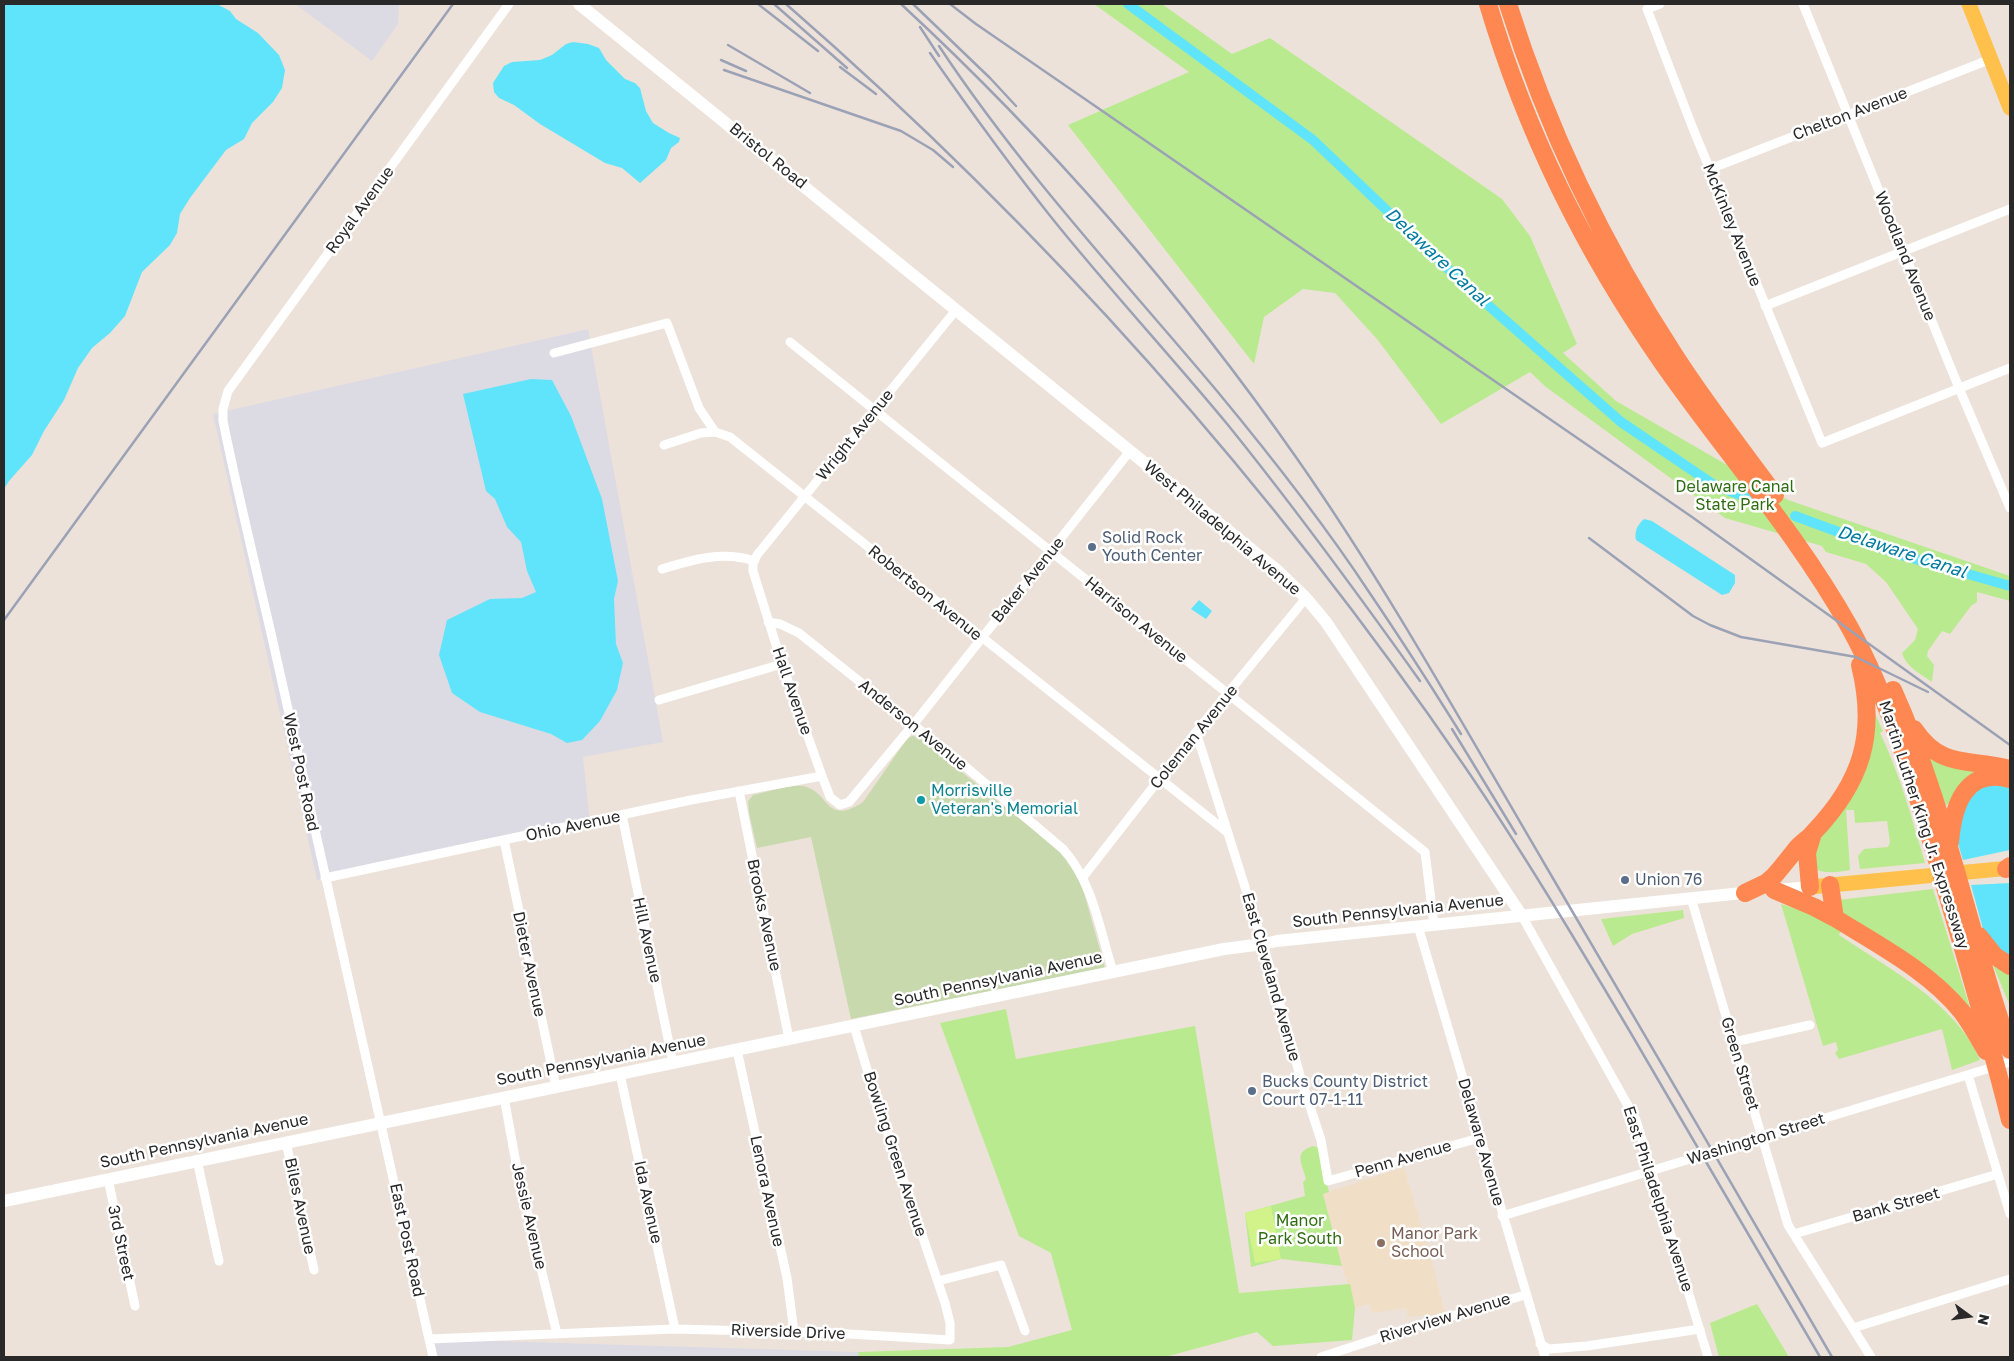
<!DOCTYPE html>
<html>
<head>
<meta charset="utf-8">
<style>
	body { margin:0 }
	#map { position:relative; width:2014px; height:1361px; overflow:hidden; background:#ede2d9; font-family:"Golos Text",sans-serif }
	canvas { display:block }
	.frame { position:absolute; inset:0; border:5px solid #292929; pointer-events:none }
	.north { position:absolute; left:1944px; top:1291px; width:50px; height:50px; -webkit-text-stroke:4px #fff; paint-order:stroke; rotate:104deg; font-size:14px; font-weight:700; line-height:20px; text-align:center; color:#292929 }
	.north::after { content:''; display:block; margin:auto; width:18px; height:22px; background:#292929; clip-path:polygon(50% 0,100% 100%,50% 72%,0 100%) }
</style>
</head>
<body>
<div id="map">
<canvas width="2014" height="1361"></canvas>
<div class="frame"></div>
<div class="north">N</div>
</div>
<script>
const ctx = document.querySelector('canvas').getContext('2d');
ctx.lineJoin = 'round';
function paint(path, color) {
  ctx.fillStyle = color;
  ctx.fill(path, 'evenodd');
}
function strokePath(path, color, width, dash) {
  ctx.strokeStyle = color;
  ctx.lineWidth = width;
  ctx.lineCap = dash ? 'butt' : 'round';
  ctx.setLineDash(dash || []);
  ctx.stroke(path);
}
function write(font, color, halo, rows, align = 'center') {
  ctx.font = font + ' "Golos Text",sans-serif';
  ctx.lineWidth = 5;
  ctx.setLineDash([]);
  ctx.textBaseline = 'middle';
  ctx.strokeStyle = halo;
  ctx.fillStyle = color;
  for (const [text, x, y, turn = 0] of rows) {
    ctx.save();
    ctx.translate(x, y);
    ctx.rotate((+turn || 0) * Math.PI / 180);
    ctx.textAlign = isNaN(turn) ? turn : align;
    if (halo) ctx.strokeText(text, 0, 0);
    ctx.fillText(text, 0, 0);
    ctx.restore();
  }
}
paint(new Path2D(`
	M295,4H399L398,24L372,61Z
	M588,329L663,742L583,757L590,822L317,880L213,414Z
	M429,1339L858,1352L859,1357H433Z`), '#dcdbe4');
paint(new Path2D(`
	M1404,1167L1435,1273L1445,1314L1407,1317V1308L1372,1313L1369,1304L1355,1308L1342,1266L1323,1194Z`), '#f1dec6');
paint(new Path2D(`
	M1094,4H1162L1232,54L1270,38L1502,199L1530,236L1577,344L1563,353L1616,401L1788,500L2010,576V601L1977,592V602L1971,606L1950,634L1942,631L1928,651L1927,656L1934,665L1932,682C1921,674 1906,667 1902,653L1915,640L1918,629L1886,582L1866,564L1826,552L1822,546L1725,518L1546,387L1530,372L1441,424L1377,339L1335,293L1303,289L1264,317L1254,364L1068,125L1189,72Z
	M1875,714L1883,731L1880,733C1900,774 1912,819 1925,863L1860,869L1858,856L1864,849L1888,847L1890,842L1887,821L1855,823L1854,810H1846L1850,870C1839,872 1825,874 1815,869V843L1852,794L1865,771L1864,768Z
	M1924,749L1980,770L1946,806Z
	M1933,889L1977,1030L1842,916L1838,900Z
	M1781,904L1810,913L1841,931L1839,935C1889,969 1955,1002 1980,1060L1952,1070L1942,1029L1839,1059L1835,1053L1838,1050L1836,1042L1823,1046Z
	M1683,910L1684,918L1632,934L1613,946L1601,919Z
	M1993,965L2010,972V1006Z
	M1006,1009L1016,1059L1195,1026L1239,1293L1350,1284L1355,1308L1352,1340L1273,1346L1257,1332L1165,1357H859L858,1352L1008,1347L1072,1330L1051,1253L1019,1236L940,1023Z
	M1313,1146L1317,1147L1319,1151L1329,1192L1323,1194L1342,1266L1281,1259L1251,1267L1245,1213L1305,1196L1303,1182L1306,1179C1302,1163 1293,1152 1313,1146Z
	M1757,1304L1789,1357H1719L1710,1323Z`), '#b9ea8f');
paint(new Path2D(`
	M912,736L918,737L1056,848L1070,862L1081,882L1105,968L851,1019L811,837L757,848L749,813L748,801L753,795C766,792 791,784 803,786C830,791 825,827 863,802L907,739Z`), '#c8d9ae');
paint(new Path2D(`
	M1271,1206L1281,1259L1255,1263L1245,1213Z`), '#d2f389');
paint(new Path2D(`
	M4,4H217L230,11L236,19L258,33L279,55L285,70L282,88L273,102L252,123L244,139L226,150L190,198L180,214L177,233L170,245L142,272L125,316L110,333L92,348L78,368L64,400L44,431L32,455L9,481L4,489Z
	M573,42L588,44L599,48L606,60L625,79L635,83L640,88L646,111L653,123L669,133L680,138L679,142L671,148L666,160L640,183L622,168L605,163L540,124L514,105L499,98L494,92L493,83L504,66L512,62L540,60L552,55L566,44Z
	M531,379L552,380L571,416L602,499L618,581L614,599L616,644L623,663L617,690L600,721L582,740L567,743L551,734L480,712L452,693L439,655L447,620L490,599L522,598L536,592L527,571L521,542L507,527L495,499L486,491L463,394Z
	M1644,519L1652,521L1735,575V583L1729,593L1722,595L1636,540C1634,531 1638,524 1644,519Z
	M1199,600L1212,611L1206,619L1191,609Z
	M1983,784L2010,785V850L1963,860L1957,840L1965,798Z
	M2010,883V960L1989,941L1983,929L1971,885Z`), '#60e4fb');
strokePath(new Path2D(`
	M1128,4L1313,140L1464,284L1621,422L1714,485L1751,499
	M1795,516L1901,555L2010,586`), '#60e4fb', 10);
strokePath(new Path2D(`
	M1660,4L1647,9L1692,126L1822,443L2010,368
	M1803,4L1959,388L2010,508
	M1710,169L1991,59
	M1765,306L2010,209
	M956,310L757,555L753,564V571L782,664L822,776L830,797L840,805L849,802L913,725L1130,451
	M790,342L1425,852L1434,925
	M554,353L667,323L699,408L715,432L730,437L1227,832
	M664,445L701,433L715,432
	M662,569C691,560 724,550 754,561
	M768,622L780,624L799,633L960,762L1063,849C1093,882 1100,931 1113,972
	M659,700L782,664
	M1196,732L1263,944L1301,1079L1321,1140L1328,1181L1479,1138
	M739,791L789,1039
	M622,815L673,1063
	M504,840L556,1087
	M1083,877L1196,732L1306,598
	M325,878L691,800L822,776
	M1691,898L1788,1225L1871,1357
	M1522,916L1636,1120L1708,1357
	M1418,926L1545,1357
	M1734,1042L1810,1025
	M737,1050L787,1278L794,1332
	M620,1074L675,1329
	M1968,1075L2010,1214
	M504,1097L518,1174L557,1334
	M286,1142L314,1270
	M197,1160L219,1261
	M108,1179L135,1306
	M1502,1216L2010,1062
	M1794,1234L1998,1174
	M938,1281L1001,1265L1025,1331
	M1853,1328L2010,1279
	M429,1339L675,1329L832,1333L950,1340V1323L945,1303L872,1086L854,1026
	M1540,1344L1549,1349L1587,1346L1700,1329
	M433,1357C380,1119 325,881 273,642C256,568 238,495 223,421V409L228,391L509,4
	M1321,1357L1413,1327L1525,1295`), '#fff', 9);
strokePath(new Path2D(`
	M579,4L1279,572L1306,598L1326,622L1522,916
	M1777,890L1810,887
	M4,1201L1224,949L1263,944L1277,941L1752,892`), '#fff', 12);
strokePath(new Path2D(`
	M1969,4L2010,108
	M1810,887L2010,868`), '#ffc04c', 15);
strokePath(new Path2D(`
	M1488,4C1526,132 1586,253 1662,362C1724,451 1797,533 1850,628C1891,703 1914,785 1939,867C1964,951 1989,1035 2010,1120
	M1508,4C1547,128 1604,247 1675,356C1706,404 1741,449 1775,495
	M1893,690C1945,805 1968,931 2010,1050
	M1914,729C1941,770 1970,758 2010,769
	M1950,842C1953,806 1965,767 2010,779
	M2006,869L2010,866
	M1830,885L1835,918C1878,945 1929,971 1962,1012C1971,1024 1978,1037 1986,1051
	M1810,887L1807,853L1813,833
	M1774,890L1814,907L1835,918
	M1745,893L1766,883L1774,876C1782,867 1789,858 1796,849C1801,843 1808,839 1813,833C1862,782 1877,734 1860,665
	M1979,936L1995,956L2010,966`), '#ff8852', 18);
strokePath(new Path2D(`
	M758,4L818,51
	M774,4L847,68
	M786,4C1043,228 1272,485 1465,767C1523,852 1576,941 1629,1030C1693,1139 1756,1248 1820,1357
	M901,4C1049,141 1182,294 1298,460C1388,589 1464,727 1544,863C1640,1027 1737,1192 1832,1357
	M913,4L990,78L1016,106
	M950,4L976,24L1692,517L2010,745
	M920,27L939,56
	M728,45L810,93
	M939,46C1021,170 1122,278 1217,391C1270,455 1323,522 1369,592C1401,639 1431,686 1461,734
	M930,53C969,109 1009,164 1051,217C1108,288 1170,355 1228,425C1295,508 1358,594 1420,681
	M721,60L746,71
	M840,67L876,94
	M724,70L901,131L933,150L953,167
	M1589,538L1693,616L1710,625L1741,637L1856,657L1928,692
	M4,620L453,4
	M1452,729L1516,834`), '#9ba2b6', 2.5);
for (const [x, y, r, color] of [
	[1092,547,5,"#5c6f8a"],
	[921,800,5,"#0f9aa8"],
	[1625,880,5,"#5c6f8a"],
	[1252,1091,5,"#5c6f8a"],
	[1381,1243,5,"#8d6e63"]
]) {
  const dot = new Path2D();
  dot.arc(x, y, r, 0, 2 * Math.PI);
  ctx.fillStyle = color;
  ctx.fill(dot);
  strokePath(dot, '#fff', 2);
}
write('16px', '#292929', '#fff', [
	["Chelton Avenue",1850,114,-21],
	["Bristol Road",768,156,39],
	["Royal Avenue",360,210,-54],
	["McKinley Avenue",1732,225,68],
	["Woodland Avenue",1905,256,68],
	["Wright Avenue",855,435,-51],
	["West Philadelphia Avenue",1222,528,40],
	["Baker Avenue",1028,580,-51],
	["Robertson Avenue",925,593,39],
	["Harrison Avenue",1136,620,39],
	["Hall Avenue",792,691,71],
	["Anderson Avenue",913,725,39],
	["Coleman Avenue",1194,737,-51],
	["West Post Road",301,772,78],
	["Martin Luther King Jr. Expressway",1924,825,72],
	["Ohio Avenue",573,826,-12],
	["South Pennsylvania Avenue",1398,911,-6],
	["Brooks Avenue",764,915,78],
	["Hill Avenue",647,940,78],
	["Dieter Avenue",529,964,78],
	["East Cleveland Avenue",1271,977,74],
	["South Pennsylvania Avenue",998,979,-12],
	["South Pennsylvania Avenue",601,1060,-11],
	["Green Street",1740,1064,73],
	["Washington Street",1756,1139,-17],
	["South Pennsylvania Avenue",204,1141,-12],
	["Delaware Avenue",1481,1142,74],
	["Bowling Green Avenue",895,1154,72],
	["Penn Avenue",1403,1159,-16],
	["Lenora Avenue",767,1191,78],
	["East Philadelphia Avenue",1658,1199,72],
	["Ida Avenue",648,1202,78],
	["Bank Street",1896,1205,-16],
	["Biles Avenue",300,1206,78],
	["Jessie Avenue",529,1216,77],
	["East Post Road",407,1240,78],
	["3rd Street",121,1243,78],
	["Riverview Avenue",1445,1318,-17],
	["Riverside Drive",788,1332,2]
]);
write('16px', '#306d12', '#fff', [
	["Delaware Canal",1735,487],
	["State Park",1735,505],
	["Manor",1300,1221],
	["Park South",1300,1239]
]);
write('16px', '#4e5e75', '#fff', [
	["Solid Rock",1102,538],
	["Youth Center",1102,556],
	["Union 76",1635,880],
	["Bucks County District",1262,1082],
	["Court 07-1-11",1262,1100]
], 'left');
write('16px', '#0d838f', '#fff', [
	["Morrisville",931,791],
	["Veteran's Memorial",931,809]
], 'left');
write('16px', '#785e54', '#fff', [
	["Manor Park",1391,1234],
	["School",1391,1252]
], 'left');
write('italic 18px', '#017b9f', '#fff', [
	["Delaware Canal",1437,257,43],
	["Delaware Canal",1902,552,18]
]);
</script>
</body>
</html>
